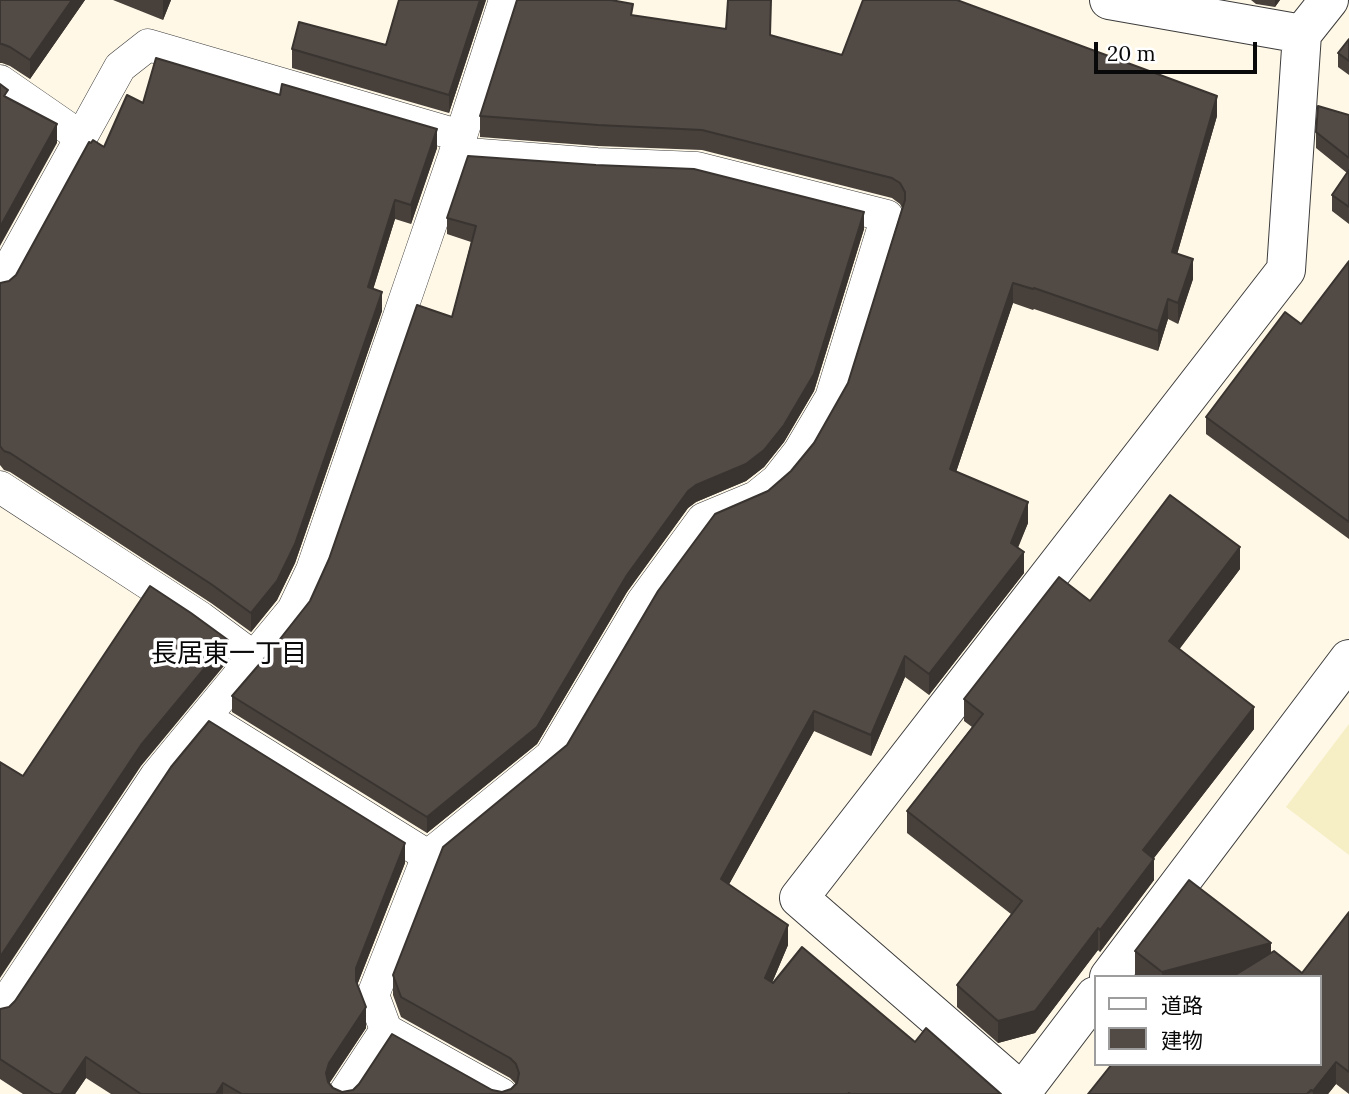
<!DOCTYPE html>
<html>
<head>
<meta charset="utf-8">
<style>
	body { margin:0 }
	#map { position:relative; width:1349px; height:1094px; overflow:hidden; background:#fff8e6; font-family:Lora,"Noto Sans JP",serif }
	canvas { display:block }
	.legend { position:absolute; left:1094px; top:975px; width:228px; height:91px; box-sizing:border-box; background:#fff; border:2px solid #9d9d9d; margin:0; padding:9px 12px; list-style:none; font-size:21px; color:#090909 }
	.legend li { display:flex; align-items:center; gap:14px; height:35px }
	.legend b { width:35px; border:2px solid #9d9d9d }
	.scale { position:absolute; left:1094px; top:42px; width:163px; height:32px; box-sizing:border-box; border:4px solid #090909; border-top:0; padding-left:9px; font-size:21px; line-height:24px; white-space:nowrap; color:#090909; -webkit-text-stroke:5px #fff; paint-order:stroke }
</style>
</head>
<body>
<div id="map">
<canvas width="1349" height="1094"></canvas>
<ul class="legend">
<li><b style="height:9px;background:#fff"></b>道路</li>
<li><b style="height:19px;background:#524a45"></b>建物</li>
</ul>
<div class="scale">20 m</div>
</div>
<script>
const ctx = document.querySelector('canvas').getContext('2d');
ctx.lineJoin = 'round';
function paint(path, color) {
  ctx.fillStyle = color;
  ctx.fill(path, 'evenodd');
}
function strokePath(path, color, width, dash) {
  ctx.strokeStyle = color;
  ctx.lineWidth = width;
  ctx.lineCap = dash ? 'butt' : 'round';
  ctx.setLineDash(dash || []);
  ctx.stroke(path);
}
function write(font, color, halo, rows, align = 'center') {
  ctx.font = font + ' Lora,"Noto Sans JP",serif';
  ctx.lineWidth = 7;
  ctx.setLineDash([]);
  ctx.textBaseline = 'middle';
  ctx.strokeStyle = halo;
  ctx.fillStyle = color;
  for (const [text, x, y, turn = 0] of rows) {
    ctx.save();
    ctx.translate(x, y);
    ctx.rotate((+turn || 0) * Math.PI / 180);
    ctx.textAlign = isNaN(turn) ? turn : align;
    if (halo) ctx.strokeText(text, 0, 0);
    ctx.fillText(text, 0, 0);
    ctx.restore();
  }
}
paint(new Path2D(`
	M1349,724V855L1286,807Z`), '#f6eec5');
const service = new Path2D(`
	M0,81L81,137
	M0,284L120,67L148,45L461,136L505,0
	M0,487L201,618L255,658
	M205,717L428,856
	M0,1011L156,776L293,610L312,570L461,136
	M386,1030L373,995L428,856L551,756L643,601L703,519L756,497L777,480L799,452L831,398L887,216L697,168L597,164L455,153
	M344,1094L386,1030L501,1094`);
const minor = new Path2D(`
	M1302,34L1329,0
	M1109,977L1349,659
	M1022,1092L799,898L1286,270L1302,34L1109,0
	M1024,1094L1022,1092L1095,996`);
strokePath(service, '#3c3c3c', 33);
strokePath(minor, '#3c3c3c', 40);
strokePath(service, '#fff', 32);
strokePath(minor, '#fff', 38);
paint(new Path2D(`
	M0,0H85L30,79L10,66L2,63H0Z
	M113,0H171L163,20Z
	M486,0L449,113L292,68V49L386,45Z
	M771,0L770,35L842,55L1217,116L1177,254L1193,279L1178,324L1168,319L1158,351L1034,309L1033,310L1013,303L956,472L1028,523L1018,548L1024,573L929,695L905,677L871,756L814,731L729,884L788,945L772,983L915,1042L1001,1094H111L86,1078L75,1094H23L0,1079V1009L9,1007L405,863L357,985L366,1028L329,1083L333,1088L342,1092L492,1090L502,1092L511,1089L516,1084L510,1078L401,1017L393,995V975L567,745L768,491L791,471L814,443L848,383L902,208L900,204L892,198L702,150L598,146L480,137V116L633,16L726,29Z
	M1251,0H1280L1275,7L1256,4Z
	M1349,39V75L1338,67V53Z
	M143,103L437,148L411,224L395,219L373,289L382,311L295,563L277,600L251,632L211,603L10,472L4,470L0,465V283L9,281L16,275L104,147Z
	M1349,115V224L1332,211V195L1347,173L1316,148V132Z
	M447,218L864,229L814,391L784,442L764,467L746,481L696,502L688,508L627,592L537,744L427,833L232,712V696L269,653L310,601L452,317L471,242L447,234Z
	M1349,261V539L1206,434V417L1301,324Z
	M1240,569L1179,649L1254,729L1154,858V880L1100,952L1098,950L1035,1033L998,1043L957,1007V985L1011,914L907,833V811L972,727L964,721V699L1090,601Z
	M1349,912V1094L1336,1084L1328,1094H1088L1319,977H1135V951L1271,953L1302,973Z`), '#47403b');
paint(new Path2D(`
	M72,0H85L30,79V60Z
	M163,0H171L163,20Z
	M480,0H486L449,113V95Z
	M1275,0H1280L1275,7Z
	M1217,96V116L1172,272V252Z
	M57,124V143L0,246V227Z
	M437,129V148L411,224V205Z
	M395,200V219L368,306V287Z
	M864,212V229L814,391L784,442L764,467L746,481L696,502L688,508L627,592L537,744L427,833V817L627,575L688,491L696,485Z
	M1193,259V279L1178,324V303Z
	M1013,283V303L950,490V469Z
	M382,292V311L295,563L277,600L251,632V613Z
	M1168,299V319L1158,351V331Z
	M1028,502V523L1011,563V543Z
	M1240,547V569L1169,663V641Z
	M1024,552V573L929,695V674Z
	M228,640V661L141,766L0,978V957L141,745Z
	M905,656V677L871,756V735Z
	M1254,707V729L1143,872V850Z
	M814,711V731L721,899V879Z
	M405,843V863L356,988V968Z
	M1154,859V880L1100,952V930Z
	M788,925V945L765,999V978Z
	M1098,928V950L1035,1033L998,1043V1021Z
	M1271,943V970L1247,977H1162V972Z
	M366,1007V1028L329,1084L326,1073L329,1063Z
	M86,1057V1078L75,1094H61Z
	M1336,1062V1084L1328,1094H1313V1091Z
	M223,1083V1094H216Z`), '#393430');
const building = new Path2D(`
	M0,0H72L30,60L10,47L2,44H0Z
	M399,0H480L449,95L292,49L299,22L386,45Z
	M517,0H611L633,4L631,15L726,29L728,0H771L770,35L842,55L863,0H957L1217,96L1172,252L1193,259L1178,303L1168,299L1158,331L1034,288L1033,289L1013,283L950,469L1028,502L1011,543L1024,552L929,674L905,656L871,735L814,711L721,879L788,925L765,978L773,983L802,947L915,1042L926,1028L1001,1094H850L849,1093L848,1094H242L223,1083L216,1094H141L86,1057L61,1094H54L0,1059V1009L9,1007L15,1001L171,767L209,721L405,843L356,968V981L366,1007L329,1063L326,1073L328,1082L333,1088L342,1092L353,1090L359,1084L392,1034L492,1090L502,1092L511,1089L517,1083L519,1073L516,1064L510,1058L401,997L393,975L443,847L567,745L658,591L715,514L768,491L791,471L814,443L848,383L905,200V192L900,183L892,178L702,130L598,125L480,116Z
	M1349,39V61L1338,53Z
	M156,58L280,95L282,84L437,129L411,205L395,200L368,287L382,292L295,544L277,581L251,613L211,584L10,453L4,451L0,446V283L9,281L16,275L89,142L91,143L93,140L104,147L127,95L143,103Z
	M0,84L8,90L4,96L57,124L0,227Z
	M1318,106L1349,115V158L1316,132Z
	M468,156L596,165L694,169L864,212L814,374L784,425L764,450L746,464L696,485L688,491L627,575L537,727L427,817L232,696L269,653L310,601L329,559L417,305L452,317L476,226L447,218Z
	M1349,170V207L1332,195Z
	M1349,261V522L1206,417L1285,312L1301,324Z
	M1170,495L1240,547L1169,641L1254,707L1143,850L1154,859L1100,930L1098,928L1035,1011L998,1021L957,985L1022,901L907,811L983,714L964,699L1059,577L1090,601Z
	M150,586L191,613L228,640L141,745L0,957V762L23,776Z
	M1189,880L1271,943L1162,972L1135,951Z
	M1349,912V1072L1336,1062L1313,1091L1311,1090L1307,1094H1088L1112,1064H1319V977H1232L1274,951L1302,973Z`);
paint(building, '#524a45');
strokePath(building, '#393430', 2);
write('26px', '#090909', '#fff', [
	["長居東一丁目",229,655]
]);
</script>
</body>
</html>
